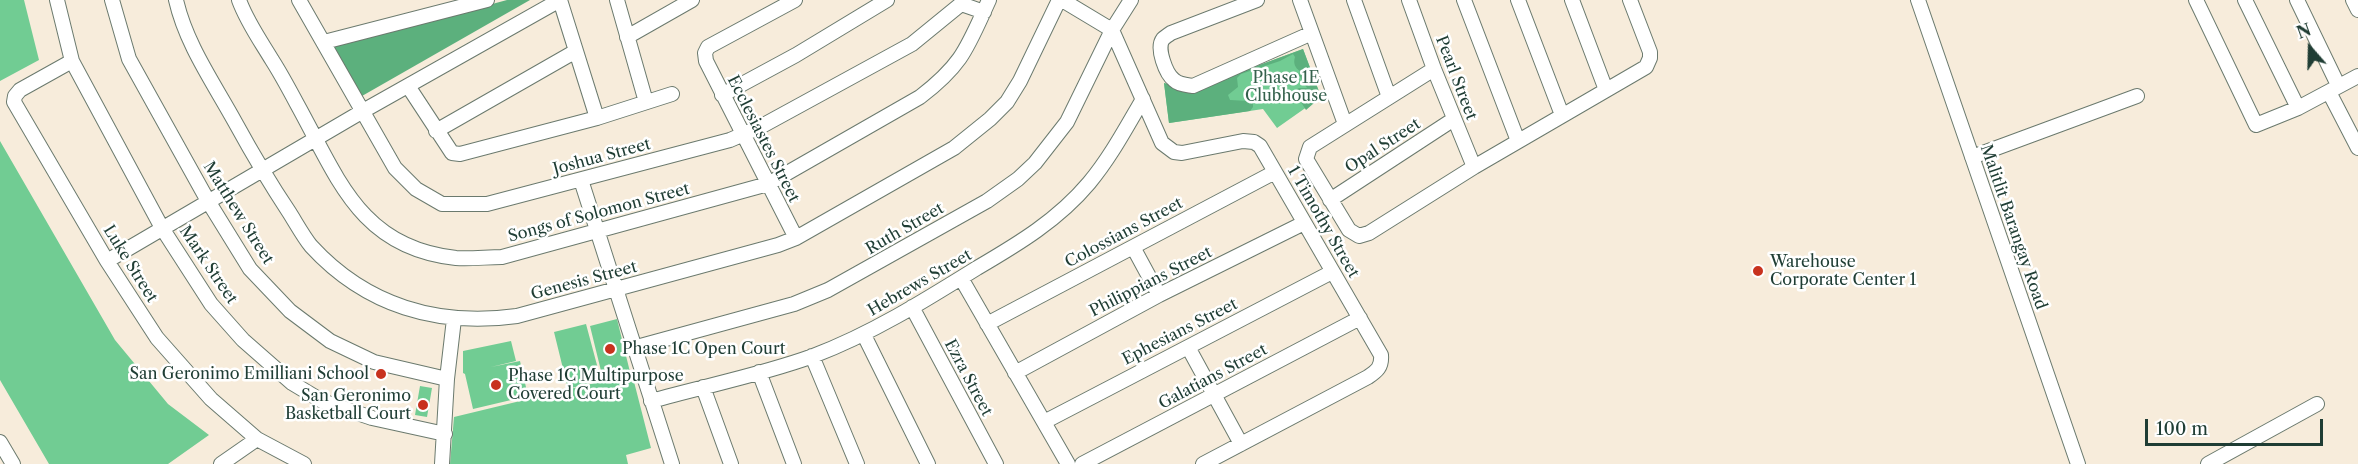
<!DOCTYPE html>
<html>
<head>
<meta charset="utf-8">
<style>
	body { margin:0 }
	#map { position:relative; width:2358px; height:464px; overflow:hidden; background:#f7ecdb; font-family:"Libre Caslon Text",serif }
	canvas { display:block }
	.north { position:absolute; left:2280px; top:18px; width:60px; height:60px; -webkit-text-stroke:4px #fff; paint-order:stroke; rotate:340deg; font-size:16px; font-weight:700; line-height:24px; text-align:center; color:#1f3d34 }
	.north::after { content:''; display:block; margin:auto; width:21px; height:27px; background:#1f3d34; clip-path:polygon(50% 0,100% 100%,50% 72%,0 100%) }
	.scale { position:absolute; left:2145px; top:419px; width:178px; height:27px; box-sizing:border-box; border:3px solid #1f3d34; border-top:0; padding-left:8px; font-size:18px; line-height:21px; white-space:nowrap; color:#1f3d34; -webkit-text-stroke:4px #fff; paint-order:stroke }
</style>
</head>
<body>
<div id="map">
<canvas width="2358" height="464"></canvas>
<div class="north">N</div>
<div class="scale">100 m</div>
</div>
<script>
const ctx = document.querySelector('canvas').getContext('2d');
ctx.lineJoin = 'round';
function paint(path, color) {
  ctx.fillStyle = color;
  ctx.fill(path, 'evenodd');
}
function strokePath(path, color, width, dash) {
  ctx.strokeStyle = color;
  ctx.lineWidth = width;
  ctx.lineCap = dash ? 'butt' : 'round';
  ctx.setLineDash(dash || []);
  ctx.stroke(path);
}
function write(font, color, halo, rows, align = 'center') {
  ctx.font = font + ' "Libre Caslon Text",serif';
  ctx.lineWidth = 5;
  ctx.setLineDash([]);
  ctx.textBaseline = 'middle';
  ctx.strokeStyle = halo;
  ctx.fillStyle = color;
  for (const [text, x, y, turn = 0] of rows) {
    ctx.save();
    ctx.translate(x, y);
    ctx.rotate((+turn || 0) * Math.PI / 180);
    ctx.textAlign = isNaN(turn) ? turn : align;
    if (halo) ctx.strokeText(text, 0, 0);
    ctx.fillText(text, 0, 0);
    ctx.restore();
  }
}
paint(new Path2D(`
	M0,0H24L39,60L0,81Z
	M1303,49L1321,97L1277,128L1263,109L1169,123L1164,83L1189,91Z
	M0,141L115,340L168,404L209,435L168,464H49L0,380Z
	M617,319L630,372L603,379L590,326Z
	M586,324L601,380L568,389L554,332Z
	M511,341L516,361L491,367L520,361L528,396L473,409L465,374L463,373V351Z
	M632,374L651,448L626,455L628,464H450L454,417Z
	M420,386L432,388L427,417L415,415Z`), '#71cc93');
paint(new Path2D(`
	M507,0H530L355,100L326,49Z
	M1303,49L1321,97L1306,110L1297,96L1290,93L1299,88H1307L1299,75L1300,71C1295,68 1293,63 1295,57L1293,54L1280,61L1241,74L1237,78L1238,87L1228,95L1230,100L1248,101L1253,103V107L1250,111L1169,123L1164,83L1189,91Z`), '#5cb07d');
const minor = new Path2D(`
	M57,0L72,61L162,228L211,304L243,340L292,383L322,401L372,418L445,434
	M112,0L129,59L208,201L250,269L290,311L330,341L374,362L447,379
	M176,0C186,44 213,82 235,122C252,153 269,182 289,212C296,223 303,236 311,246C366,306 438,327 517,316L778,245L796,238L954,148L990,119L1007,102L1020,81L1059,0
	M239,0C247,22 260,40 272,60C281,74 289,89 297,104C338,178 360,248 456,258C471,259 487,257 502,257L768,184L920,97C963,64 967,48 989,0
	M299,0L395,168L416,189L442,204H487L730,140L760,127L912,44L961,4L984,12
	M560,0L597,118
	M617,0L646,102
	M795,0L708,47L705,53L706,61L796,238
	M1131,0L1112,30L1162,143L1174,152L1182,153L1243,141L1254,142L1260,146L1381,355C1382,367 1377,371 1368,377L1203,464
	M1257,0L1171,33C1168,35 1165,37 1163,39C1156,48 1166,74 1174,80C1179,85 1187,85 1193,86L1312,33
	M1300,0L1345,124
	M1354,0L1389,97
	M1409,0L1434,69L1474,167
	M1464,0L1518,141
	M1518,0L1562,115
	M1572,0L1606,90
	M1918,0L2078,464
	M2196,0L2256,125L2298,108L2358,76
	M2245,0L2298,108
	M2297,0L2338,85
	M2353,0L2358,10
	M627,37L692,0
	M324,42L487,0
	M72,61L20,90L15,96L14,102L107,261L157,338L211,399L257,439L304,464
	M1434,69L1310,147L1306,159L1349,230L1359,236L1369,233L1474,167L1646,67L1650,58V52L1630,0
	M408,86L452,153L460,154L597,118L672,94
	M2329,92L2358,148
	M722,95L796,55L887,0
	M436,131L576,51
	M1972,157L2137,96
	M581,180L672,464
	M1330,200L1454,119
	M1133,247L1159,295
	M107,261L363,111L560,0
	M961,278L1068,464
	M912,307L996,464
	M987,324L1275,172
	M864,335L928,464
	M1188,347L1241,444
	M633,348L794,304L828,290L987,201L1018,179L1035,163L1067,122L1112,30L1062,0
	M812,356L857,464
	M759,372L794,464
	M1015,373L1159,295L1304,223
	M703,387L731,464
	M651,401C704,386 761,375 813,356C871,334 924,301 977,268C1018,244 1058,220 1089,183C1110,158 1126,128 1143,99
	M1044,422L1332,272
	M0,442L13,464
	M221,464L257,439
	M442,464L447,379L454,319
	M1082,464L1360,318
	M2208,464L2317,404`);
strokePath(minor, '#6b7a6e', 16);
strokePath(minor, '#fff', 14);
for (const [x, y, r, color] of [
	[1758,271,6,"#c8321e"],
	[610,349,6,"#c8321e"],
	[381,374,6,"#c8321e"],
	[496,385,6,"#c8321e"],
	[423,405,6,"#c8321e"]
]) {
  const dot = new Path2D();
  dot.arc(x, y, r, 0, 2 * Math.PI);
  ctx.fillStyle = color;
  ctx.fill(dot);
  strokePath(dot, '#fff', 2);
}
write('16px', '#34614c', '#fff', [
	["Phase 1E",1286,78],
	["Clubhouse",1286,96]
]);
write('16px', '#1f3d34', '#fff', [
	["Pearl Street",1456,78,69],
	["Ecclesiastes Street",763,139,63],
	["Opal Street",1383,146,-33],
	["Joshua Street",602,157,-15],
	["Matthew Street",238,213,58],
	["Songs of Solomon Street",599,213,-15],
	["1 Timothy Street",1323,222,60],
	["Malitlit Barangay Road",2013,227,71],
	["Ruth Street",905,229,-30],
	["Colossians Street",1124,233,-28],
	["Luke Street",130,264,58],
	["Mark Street",208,265,56],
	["Genesis Street",584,281,-15],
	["Philippians Street",1151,282,-27],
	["Hebrews Street",920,283,-30],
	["Ephesians Street",1180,332,-27],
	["Galatians Street",1213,377,-28],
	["Ezra Street",968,378,62]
]);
write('16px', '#1f3d34', '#fff', [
	["Warehouse",1770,262],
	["Corporate Center 1",1770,280],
	["Phase 1C Open Court",622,349],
	["San Geronimo Emilliani School",369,374,"right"],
	["Phase 1C Multipurpose",508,376],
	["Covered Court",508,394],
	["San Geronimo",411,396,"right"],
	["Basketball Court",411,414,"right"]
], 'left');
</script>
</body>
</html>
